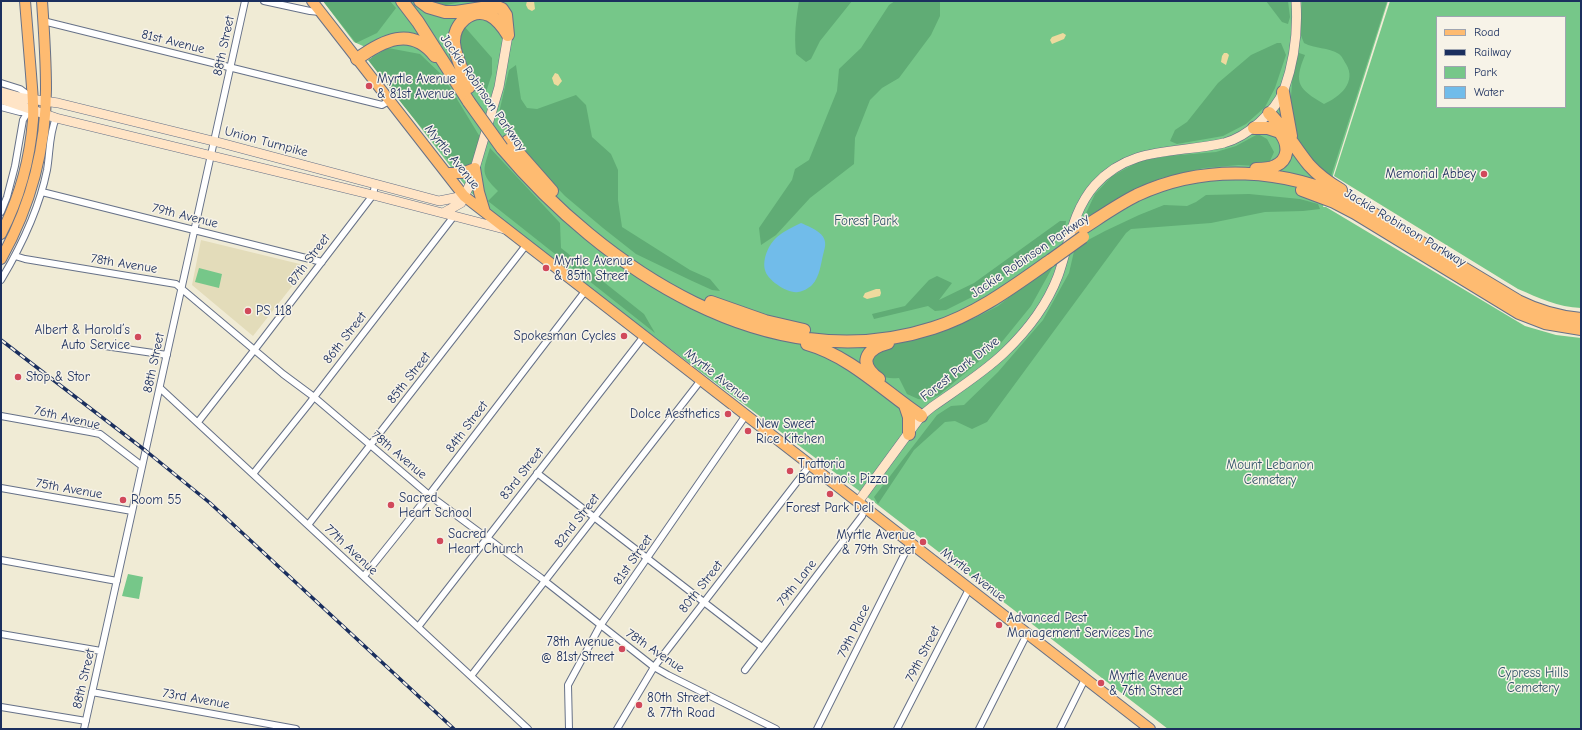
<!DOCTYPE html>
<html>
<head>
<meta charset="utf-8">
<style>
	body { margin:0 }
	#map { position:relative; width:1582px; height:730px; overflow:hidden; background:#f0ebd5; font-family:"Comic Neue",sans-serif }
	canvas { display:block }
	.frame { position:absolute; inset:0; border:2px solid #1b2f5e; pointer-events:none }
	.legend { position:absolute; left:1436px; top:16px; width:130px; height:92px; box-sizing:border-box; background:#f7f3e8; border:1px solid #9fa5b1; margin:0; padding:5px 7px; list-style:none; font-size:12px; color:#1b2f5e }
	.legend li { display:flex; align-items:center; gap:8px; height:20px }
	.legend b { width:20px; border:1px solid #9fa5b1 }
</style>
</head>
<body>
<div id="map">
<canvas width="1582" height="730"></canvas>
<div class="frame"></div>
<ul class="legend">
<li><b style="height:5px;background:#febb71"></b>Road</li>
<li><b style="height:5px;background:#1b2f5e"></b>Railway</li>
<li><b style="height:11px;background:#76c789"></b>Park</li>
<li><b style="height:11px;background:#71bcea"></b>Water</li>
</ul>
</div>
<script>
const ctx = document.querySelector('canvas').getContext('2d');
ctx.lineJoin = 'round';
function paint(path, color) {
  ctx.fillStyle = color;
  ctx.fill(path, 'evenodd');
}
function strokePath(path, color, width, dash) {
  ctx.strokeStyle = color;
  ctx.lineWidth = width;
  ctx.lineCap = dash ? 'butt' : 'round';
  ctx.setLineDash(dash || []);
  ctx.stroke(path);
}
function write(font, color, halo, rows, align = 'center') {
  ctx.font = font + ' "Comic Neue",sans-serif';
  ctx.lineWidth = 3;
  ctx.setLineDash([]);
  ctx.textBaseline = 'middle';
  ctx.strokeStyle = halo;
  ctx.fillStyle = color;
  for (const [text, x, y, turn = 0] of rows) {
    ctx.save();
    ctx.translate(x, y);
    ctx.rotate((+turn || 0) * Math.PI / 180);
    ctx.textAlign = isNaN(turn) ? turn : align;
    if (halo) ctx.strokeText(text, 0, 0);
    ctx.fillText(text, 0, 0);
    ctx.restore();
  }
}
paint(new Path2D(`
	M201,240L308,266L253,336L192,285Z`), '#e3dcba');
paint(new Path2D(`
	M323,1H1388L1323,207H1326L1525,326L1556,335L1581,338V729H1168L874,502L528,242L470,192L372,64V57L363,46L354,42Z
	M1390,1H1581V308C1558,307 1539,298 1518,289L1334,176ZM1437,17H1565V107H1437Z
	M199,268L222,274L219,288L195,282Z
	M128,574L143,577L139,599L122,596Z`), '#76c789');
paint(new Path2D(`
	M323,1H390L396,8L377,33L356,43Z
	M434,1H465L442,6Z
	M799,1H852L820,41L811,59L806,62L796,54C794,35 796,19 799,1Z
	M895,1H940V16L931,35L899,78L882,88L870,100L855,138L854,164L810,198L776,235L761,245L759,228L792,180L795,169L809,160L837,91L839,69L861,48L889,5Z
	M1266,1H1288L1290,17L1288,24L1282,22Z
	M1302,1H1387L1331,176L1328,177L1306,154L1294,131L1290,109L1293,71L1299,53L1305,55C1293,84 1299,89 1324,104C1340,97 1357,82 1346,64C1344,61 1342,56 1339,54C1328,47 1315,49 1304,43L1300,33Z
	M464,26L492,58V74L484,98L463,63L459,32Z
	M1277,43H1281L1286,55L1275,88L1265,107L1246,124L1223,136L1177,144L1170,141L1175,130L1187,122L1218,83L1251,55Z
	M388,48L420,54L443,76L480,137L473,160L469,166L456,170L403,105L368,60Z
	M516,65L521,99L527,108L537,109L576,95L586,105L592,137L611,154L618,170V200L622,227L690,270L710,279L720,291L712,290L690,280L636,254L603,228L565,196L538,168L498,117L509,70Z
	M1258,134L1267,139L1274,152L1270,161L1255,166L1239,165L1204,168L1161,178L1124,195L1081,224L1095,194L1112,176L1140,161L1169,156L1216,152L1236,146Z
	M490,148L560,223L561,248L644,314L655,333L488,201L498,191C480,173 483,171 490,148Z
	M1249,194L1300,199L1318,204L1320,209L1303,211L1265,212L1211,223L1131,229L1126,233L987,422L972,429L955,421L945,422L914,450L878,504L874,497L937,415L951,406L964,405L998,372L1043,320L1069,273L1075,247L1105,231L1139,215L1164,205L1187,206L1196,202L1206,195Z
	M1060,221H1066L1064,236L974,296L946,310L935,311L928,306L874,319L872,314L905,306L929,280L937,276L952,283L939,300L974,283Z
	M1056,261L1031,306L1001,343L939,395L927,400L918,399L907,394L899,378C884,379 880,377 871,364L875,354L884,347L930,335L975,318L998,306Z`), '#60ac75');
paint(new Path2D(`
	M527,1H534L535,9L532,11L528,9L526,5Z
	M1063,33L1066,35L1064,39L1052,44L1050,40L1052,37Z
	M1224,53H1227L1229,55L1226,65L1221,62L1222,56Z
	M555,73L558,74L562,81L558,86L554,84L552,78Z
	M876,289H880L881,293L880,296L867,299L863,297L865,293Z`), '#eeda9e');
paint(new Path2D(`
	M801,223C814,229 830,234 824,251C821,262 820,277 812,285C809,288 802,292 798,292C788,294 767,280 765,270C762,259 769,244 777,237C784,231 793,227 801,223Z`), '#71bcea');
const street = new Path2D(`
	M264,1L310,11L320,12
	M43,21L382,105L389,101
	M1,83L20,89L33,99
	M1,107L20,112L31,111
	M42,192L322,262
	M1,212L7,197L15,166L23,120L26,115L33,110
	M15,256L25,259L176,284L283,374L314,397L429,495L541,578L654,667L668,675L776,729
	M1,280C22,245 39,210 47,170C50,153 49,134 56,118
	M98,345L167,355
	M160,388L528,729
	M1,416L90,432L100,434L142,466
	M198,422L259,344L373,195L375,185
	M537,473L762,647
	M253,474L308,405L454,216
	M1,488L132,511
	M308,525L527,244
	M1,560L117,581
	M364,576L429,495L586,290
	M418,627L644,336
	M1,634L101,651
	M745,670L862,516L865,508
	M471,676L701,380
	M92,692L296,729
	M1,707L86,721
	M84,729L245,1
	M569,729L568,685L600,626L746,415
	M617,729L654,667L810,465
	M817,729L910,543
	M897,729L969,589
	M979,729L1027,634
	M1060,729L1085,679`);
const secondary = new Path2D(`
	M1,92L23,98L58,103L221,143L439,201L464,196
	M1,99L56,118L373,195L508,230
	M443,213L461,203L471,182L499,87L508,35
	M858,502L921,416L932,407C956,390 983,373 1004,353C1026,332 1047,305 1058,276C1069,245 1072,211 1095,185C1131,145 1177,154 1224,143C1247,137 1275,112 1284,90C1294,62 1298,30 1296,1`);
const primary = new Path2D(`
	M312,1L464,196L1150,729
	M446,173H462L475,168L479,192L485,212
	M1,234C19,199 30,159 33,120C34,105 32,89 31,74C29,50 27,25 25,1
	M1,259C30,207 46,149 46,89C46,60 44,30 42,1`);
const highway = new Path2D(`
	M402,1L418,22L469,102
	M420,1L428,7L445,12H456L495,6L502,9L506,15L508,35
	M357,59C382,41 411,25 435,56
	M469,87C464,73 455,57 454,43C453,25 471,7 489,15C497,19 503,27 508,35
	M1283,92L1291,136
	M1269,113C1285,129 1295,148 1309,165C1318,175 1329,183 1341,190
	M1254,128H1268L1280,132
	M508,141L552,191
	M502,148C603,268 769,381 933,328C977,314 1014,286 1051,260
	M1256,169C1263,169 1270,169 1275,166C1289,160 1289,145 1281,134
	M1302,190L1334,202L1355,213L1519,313L1545,323L1581,329
	M1080,230C1099,218 1117,205 1137,195C1205,163 1286,168 1352,201L1518,301C1538,311 1559,317 1581,319
	M711,302L765,321L804,330
	M807,344C850,356 885,392 921,416
	M879,379C858,364 865,349 888,343
	M905,405L909,417V434`);
strokePath(street, '#667188', 8);
strokePath(secondary, '#667188', 10);
strokePath(primary, '#667188', 12);
strokePath(highway, '#667188', 14);
strokePath(street, '#fff', 6);
strokePath(secondary, '#ffe4c6', 9);
strokePath(primary, '#febb71', 10);
strokePath(highway, '#febb71', 12);
const rail = new Path2D(`
	M1,340L146,451L210,503L454,729`);
strokePath(rail, '#1b2f5e', 3.5);
strokePath(rail, '#f7f3e8', 2, [6]);
const highwayBridge = new Path2D(`
	M469,102L502,148
	M1051,260L1083,237`);
strokePath(highwayBridge, '#667188', 14, []);
strokePath(highwayBridge, '#febb71', 12);
for (const [x, y, r, color] of [
	[369,86,4,"#d1495b"],
	[1484,174,4,"#d1495b"],
	[546,268,4,"#d1495b"],
	[248,311,4,"#d1495b"],
	[624,336,4,"#d1495b"],
	[138,337,4,"#d1495b"],
	[18,377,4,"#d1495b"],
	[728,414,4,"#d1495b"],
	[748,431,4,"#d1495b"],
	[790,471,4,"#d1495b"],
	[830,494,4,"#d1495b"],
	[123,500,4,"#d1495b"],
	[391,505,4,"#d1495b"],
	[440,541,4,"#d1495b"],
	[923,542,4,"#d1495b"],
	[999,625,4,"#d1495b"],
	[622,649,4,"#d1495b"],
	[1101,683,4,"#d1495b"],
	[639,705,4,"#d1495b"]
]) {
  const dot = new Path2D();
  dot.arc(x, y, r, 0, 2 * Math.PI);
  ctx.fillStyle = color;
  ctx.fill(dot);
  strokePath(dot, '#f7f3e8', 1.5);
}
write('13px', '#1b2f5e', '#f7f3e8', [
	["81st Avenue",173,42,14],
	["88th Street",224,46,-78],
	["Jackie Robinson Parkway",483,93,55],
	["Union Turnpike",266,142,15],
	["Myrtle Avenue",452,157,51],
	["79th Avenue",185,216,14],
	["Jackie Robinson Parkway",1405,228,31],
	["Jackie Robinson Parkway",1030,256,-34],
	["87th Street",309,260,-53],
	["78th Avenue",124,264,9],
	["86th Street",345,338,-52],
	["88th Street",154,363,-78],
	["Forest Park Drive",960,369,-38],
	["Myrtle Avenue",717,376,38],
	["85th Street",409,378,-52],
	["76th Avenue",67,418,13],
	["84th Street",467,427,-53],
	["78th Avenue",399,455,40],
	["83rd Street",522,474,-52],
	["75th Avenue",69,489,10],
	["82nd Street",577,521,-52],
	["77th Avenue",351,550,43],
	["81st Street",633,560,-55],
	["Myrtle Avenue",973,575,38],
	["79th Lane",797,583,-52],
	["80th Street",701,587,-52],
	["79th Place",854,631,-64],
	["78th Avenue",655,651,34],
	["79th Street",923,654,-63],
	["88th Street",84,679,-77],
	["73rd Avenue",196,699,10]
]);
write('13px', '#1b2f5e', '#f7f3e8', [
	["Myrtle Avenue",377,79],
	["& 81st Avenue",377,94],
	["Memorial Abbey",1476,174,"right"],
	["Myrtle Avenue",554,261],
	["& 85th Street",554,276],
	["PS 118",256,311],
	["Albert & Harold’s",130,330,"right"],
	["Auto Service",130,345,"right"],
	["Spokesman Cycles",616,336,"right"],
	["Stop & Stor",26,377],
	["Dolce Aesthetics",720,414,"right"],
	["New Sweet",756,424],
	["Rice Kitchen",756,439],
	["Trattoria",798,464],
	["Bambino's Pizza",798,479],
	["Sacred",399,498],
	["Heart School",399,513],
	["Room 55",131,500],
	["Forest Park Deli",830,508,"center"],
	["Sacred",448,534],
	["Heart Church",448,549],
	["Myrtle Avenue",915,535,"right"],
	["& 79th Street",915,550,"right"],
	["Advanced Pest",1007,618],
	["Management Services Inc",1007,633],
	["78th Avenue",614,642,"right"],
	["@ 81st Street",614,657,"right"],
	["Myrtle Avenue",1109,676],
	["& 76th Street",1109,691],
	["80th Street",647,698],
	["& 77th Road",647,713]
], 'left');
write('13px', '#325569', '#f7f3e8', [
	["Forest Park",866,221],
	["Mount Lebanon",1270,465],
	["Cemetery",1270,480],
	["Cypress Hills",1533,673],
	["Cemetery",1533,688]
]);
</script>
</body>
</html>
